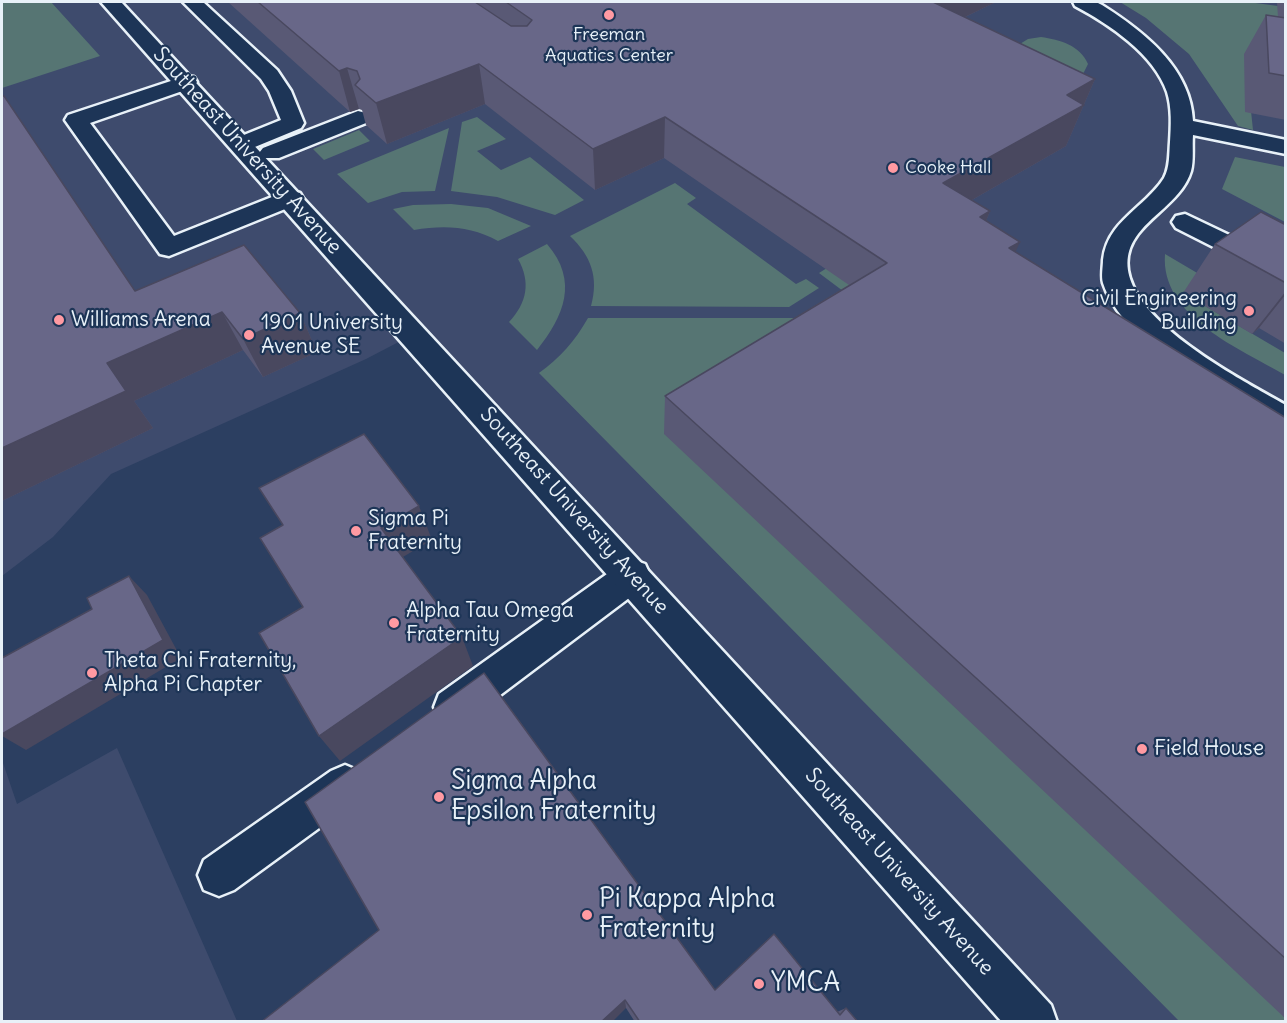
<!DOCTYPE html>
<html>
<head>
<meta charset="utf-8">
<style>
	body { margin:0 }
	#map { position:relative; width:1287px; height:1023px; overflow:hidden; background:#2c3f61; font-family:Delius,sans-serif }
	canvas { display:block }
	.frame { position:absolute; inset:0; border:3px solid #e8f1f8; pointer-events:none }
</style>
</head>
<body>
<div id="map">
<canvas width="1287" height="1023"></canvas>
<div class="frame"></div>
</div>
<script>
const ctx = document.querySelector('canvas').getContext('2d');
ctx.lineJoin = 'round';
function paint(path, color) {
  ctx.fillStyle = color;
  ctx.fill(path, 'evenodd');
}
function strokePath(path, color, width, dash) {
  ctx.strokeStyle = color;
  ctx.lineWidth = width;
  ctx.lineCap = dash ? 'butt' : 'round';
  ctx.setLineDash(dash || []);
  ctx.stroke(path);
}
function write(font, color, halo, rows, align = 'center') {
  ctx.font = font + ' Delius,sans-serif';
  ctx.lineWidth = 4.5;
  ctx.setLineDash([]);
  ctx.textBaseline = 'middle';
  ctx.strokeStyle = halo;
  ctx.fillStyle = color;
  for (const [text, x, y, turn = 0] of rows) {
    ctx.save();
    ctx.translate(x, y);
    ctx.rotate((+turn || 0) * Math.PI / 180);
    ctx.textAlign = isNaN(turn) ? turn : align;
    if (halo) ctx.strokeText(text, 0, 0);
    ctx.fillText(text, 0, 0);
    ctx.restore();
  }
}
paint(new Path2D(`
	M2,2H1285V1021H1034L414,334L366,359L111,474L53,537L2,576Z
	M117,748L237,1021H2V760L17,804Z`), '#3e4b6d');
paint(new Path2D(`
	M2,2H51L100,56L2,88Z
	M1120,2H1248L1278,6L1280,60L1245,54L1253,130L1238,126L1189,54L1146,18Z
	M1041,37C1060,40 1080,45 1088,64L1082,76L1015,47L1028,39Z
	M477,117L506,139L477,151L501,170L530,157L584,200L555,215L497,197L451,191L462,122Z
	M449,128L435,191L402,192L368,203L337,174Z
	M359,130L370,141L324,160L313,149Z
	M1235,157L1285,167V222L1222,189Z
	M675,183L696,198L687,204L796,284L806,279L819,288L789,307L591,306C599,277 591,256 570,236Z
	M451,204L488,208L531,226L498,241C471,226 444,225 414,230L393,209L413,205Z
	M883,233L1285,1019V1021H1179L539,373C560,358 575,341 588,318H798L843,291L819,273Z
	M547,244C579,281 564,316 537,350L509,322C527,303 531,282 518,259Z
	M1165,254L1204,277L1183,293L1285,353V375C1241,349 1160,317 1165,254Z`), '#567573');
const minor = new Path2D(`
	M183,2H203L277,70L291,91L304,123L301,128L250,149H234L230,144L234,139L281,120L269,91L261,79Z
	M1073,2H1096L1102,5C1143,31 1191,68 1193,121L1286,140V154L1193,135C1192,146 1194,160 1191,171C1183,198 1154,213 1138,234C1086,302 1241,379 1286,405V431L1275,428C1223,396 1123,344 1103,283C1101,276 1103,267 1103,260C1107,221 1145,208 1164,178C1170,167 1169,154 1170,142C1171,126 1172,108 1167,92C1154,54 1109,24 1075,6Z
	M186,76L194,77L197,82L194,87L90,123L174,236L282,193L291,191L300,193L303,198L300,203L169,256L160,254L65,120L68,115Z
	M358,111L366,113L369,118L366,123L279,158H263L259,153L263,148Z
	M1185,214L1271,255L1275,261L1271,267L1262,270L1253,267L1176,228L1172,222L1176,216Z
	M633,560L645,564L650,575L645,586L467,720L453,725L439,720L434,707L439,694L621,564Z
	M345,765L359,771L365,785L359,799L234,890L219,896L204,890L198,875L204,860L331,771Z`);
const major = new Path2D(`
	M101,2H121L1051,1005L1057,1022H1002Z`);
strokePath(minor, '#e8f1f8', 5);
strokePath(major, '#e8f1f8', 5);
paint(minor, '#1d3557');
paint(major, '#1d3557');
paint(new Path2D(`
	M228,2H996L965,17L1095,79L1066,146L972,200L990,211L986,221L1015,252L1286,418V1019L664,434L665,396L849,285L664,158L595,190L485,104L387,144L366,125L362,110L359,109L350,112Z
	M1277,2H1286V120L1245,112L1244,54L1266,15L1278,17Z
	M1286,225V344L1259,328L1252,334L1183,293L1215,244Z
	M135,291L300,313L317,352L263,377L243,350L134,401L153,428L2,501Z
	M715,990L837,1012L846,1008L858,1022H635L626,1008L261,1022Z`), '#595975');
paint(new Path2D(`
	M929,2H996L919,39Z
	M479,64L485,104L387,144L376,103Z
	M347,68L359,109L350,112L339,71Z
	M1095,79L1066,146L930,224L943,183L1067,95Z
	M665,117L664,158L595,190L593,149Z
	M990,211L974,252L980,217Z
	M1020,242L1002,282L1009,248Z
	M1286,291V294L1259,328L1252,334Z
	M222,312L243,350L134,401L153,428L2,501V448L107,363Z
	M300,313L317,352L263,377L243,339Z
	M419,506L432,540L396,561L381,528Z
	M129,576L147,595L181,658L26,750L2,736V734Z
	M462,637L473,666L340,761L319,736Z
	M625,1000L626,1008L612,1022H601Z`), '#49485f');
const building = new Path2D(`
	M258,2H475L511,26H527L532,20L506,2H933L1095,79L1067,95L1084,105L943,183L990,211L980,217L1020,242L1009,248L1286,418V959L665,396L887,263L665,117L593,149L479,64L376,103L355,85L360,79L357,71L347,68L339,71Z
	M1266,15L1286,18V76L1269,73Z
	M2,96H4L135,291L244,245L300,313L243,339L222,312L107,363L126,391L2,448Z
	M1261,212L1286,225V283L1215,244Z
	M364,434L419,506L381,528L462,637L319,736L259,633L303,607L260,538L283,525L259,488Z
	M129,576L163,640L2,734V658L92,609L87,598Z
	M484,673L715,990L774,934L840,1015L846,1008L858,1022H640L625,1000L601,1022H261L379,930L305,802Z`);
paint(building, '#686788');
strokePath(building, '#49485f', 1.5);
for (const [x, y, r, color] of [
	[609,15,6,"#ff9aa2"],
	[893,168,6,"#ff9aa2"],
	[1249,311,6,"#ff9aa2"],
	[59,320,6,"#ff9aa2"],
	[249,335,6,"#ff9aa2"],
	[356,531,6,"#ff9aa2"],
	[394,623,6,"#ff9aa2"],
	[92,673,6,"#ff9aa2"],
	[1142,749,6,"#ff9aa2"],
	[439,797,6,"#ff9aa2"],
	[587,915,6,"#ff9aa2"],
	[759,984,6,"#ff9aa2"]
]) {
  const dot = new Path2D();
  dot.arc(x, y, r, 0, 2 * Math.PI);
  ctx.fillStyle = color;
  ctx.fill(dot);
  strokePath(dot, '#1d3557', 2);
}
write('18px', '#e8f1f8', '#1d3557', [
	["Freeman",609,35],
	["Aquatics Center",609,56],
	["Cooke Hall",905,168,"left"]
]);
write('21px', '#e8f1f8', '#1d3557', [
	["Southeast University Avenue",247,151,48],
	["Southeast University Avenue",574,511,48],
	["Southeast University Avenue",899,872,48]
]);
write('21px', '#e8f1f8', '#1d3557', [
	["Civil Engineering",1237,299,"right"],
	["Building",1237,323,"right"],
	["Williams Arena",71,320],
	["1901 University",261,323],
	["Avenue SE",261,347],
	["Sigma Pi",368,519],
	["Fraternity",368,543],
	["Alpha Tau Omega",406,611],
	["Fraternity",406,635],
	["Theta Chi Fraternity,",104,661],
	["Alpha Pi Chapter",104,685],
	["Field House",1154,749]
], 'left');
write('26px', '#e8f1f8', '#1d3557', [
	["Sigma Alpha",451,782],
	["Epsilon Fraternity",451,812],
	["Pi Kappa Alpha",599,900],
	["Fraternity",599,930],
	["YMCA",771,984]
], 'left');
</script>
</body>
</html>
